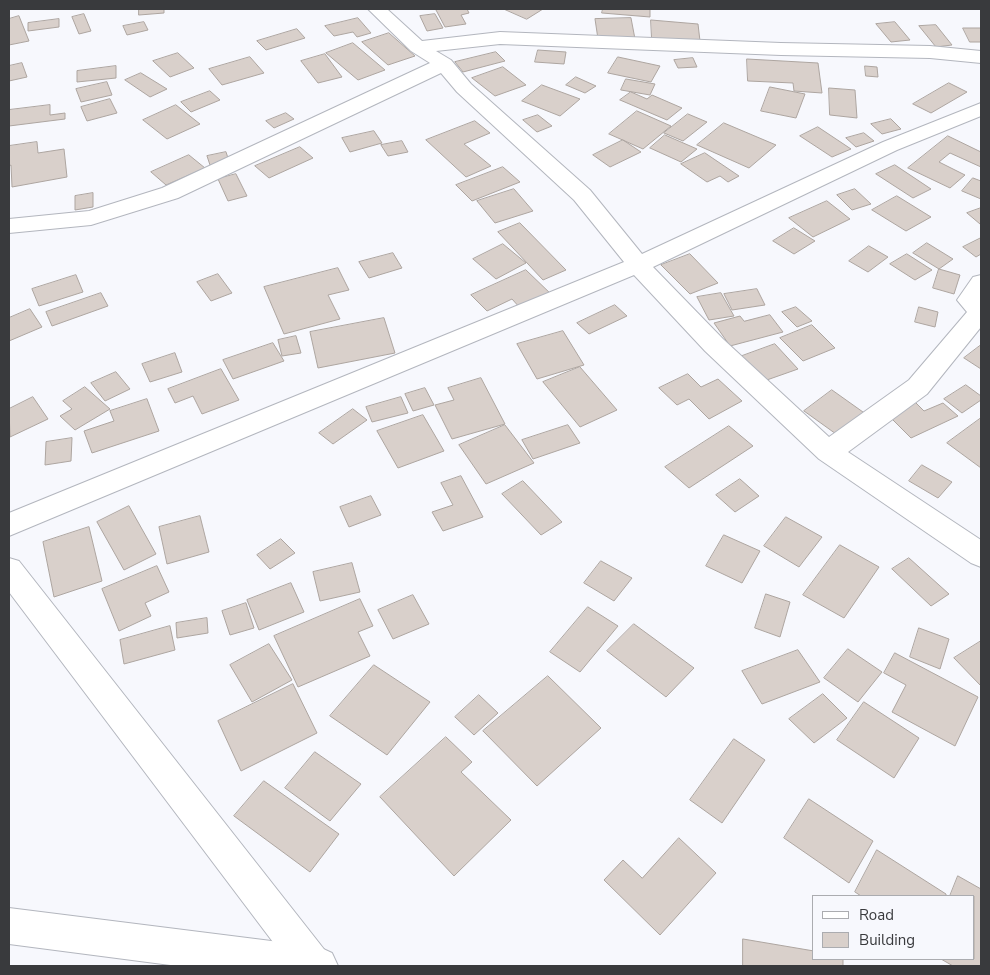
<!DOCTYPE html>
<html>
<head>
<meta charset="utf-8">
<style>
	body { margin:0 }
	#map { position:relative; width:990px; height:975px; overflow:hidden; background:#f7f8fd; font-family:"Nunito Sans",sans-serif }
	canvas { display:block }
	.frame { position:absolute; inset:0; border:10px solid #393a3d; pointer-events:none }
	.legend { position:absolute; left:812px; top:895px; width:162px; height:65px; box-sizing:border-box; background:#f7f8fd; border:1px solid #abacb0; margin:0; padding:6px 9px; list-style:none; font-size:15px; color:#393a3d }
	.legend li { display:flex; align-items:center; gap:10px; height:25px }
	.legend b { width:25px; border:1px solid #abacb0 }
</style>
</head>
<body>
<div id="map">
<canvas width="990" height="975"></canvas>
<div class="frame"></div>
<ul class="legend">
<li><b style="height:6px;background:#fff"></b>Road</li>
<li><b style="height:14px;background:#d9d0cb"></b>Building</li>
</ul>
</div>
<script>
const ctx = document.querySelector('canvas').getContext('2d');
ctx.lineJoin = 'round';
function paint(path, color) {
  ctx.fillStyle = color;
  ctx.fill(path, 'evenodd');
}
function strokePath(path, color, width, dash) {
  ctx.strokeStyle = color;
  ctx.lineWidth = width;
  ctx.lineCap = dash ? 'butt' : 'round';
  ctx.setLineDash(dash || []);
  ctx.stroke(path);
}
const building = new Path2D(`
	M139,9H164V13L139,15Z
	M442,9H467L469,13L461,15L466,24L445,27L436,10Z
	M504,9H543L527,19Z
	M603,9H650V17L602,13Z
	M84,14L91,31L79,34L72,17Z
	M435,14L443,28L427,31L420,16Z
	M19,16L29,41L9,45V19Z
	M358,18L371,33L357,37L353,32L334,36L325,26Z
	M631,18L635,39H598L595,19Z
	M59,19V27L28,31V23Z
	M651,20L698,24L700,41L652,39Z
	M144,22L148,30L127,35L123,26Z
	M895,22L910,40L891,42L876,24Z
	M936,25L952,45L936,47L919,26Z
	M963,28H981V42H970Z
	M297,29L305,38L266,50L257,41Z
	M389,33L415,56L388,65L362,42Z
	M353,43L385,70L358,80L326,53Z
	M538,50L566,52L564,64L535,62Z
	M496,52L505,61L463,72L455,62Z
	M178,53L194,68L170,77L153,61Z
	M325,54L342,77L318,83L301,61Z
	M250,57L264,73L222,85L209,69Z
	M618,57L660,66L651,82L608,73Z
	M693,58L697,67L678,68L674,60Z
	M747,59L818,63L822,93L794,91L793,83L748,81Z
	M22,63L27,77L9,81V66Z
	M116,66V78L77,82V71Z
	M865,66L877,67L878,77L866,76Z
	M503,67L526,85L495,96L472,78Z
	M141,73L167,89L150,97L125,80Z
	M576,77L596,86L585,93L566,85Z
	M626,79L655,84L650,95L621,90Z
	M107,82L112,95L81,102L76,89Z
	M949,83L967,92L931,113L913,104Z
	M542,85L580,99L560,116L522,101Z
	M770,87L805,94L796,118L761,111Z
	M829,88L855,90L857,118L830,115Z
	M210,91L220,100L191,112L181,102Z
	M631,92L647,99L652,95L682,108L667,120L620,100Z
	M110,99L117,113L87,121L81,107Z
	M50,105V115L65,113V119L9,126V110Z
	M176,105L200,124L167,139L143,120Z
	M637,111L671,126L643,149L609,134Z
	M286,113L294,119L274,128L266,121Z
	M688,114L707,122L683,141L664,133Z
	M538,115L552,126L537,132L523,120Z
	M891,119L901,129L882,134L871,124Z
	M475,121L490,133L464,144L491,166L466,177L426,140Z
	M724,123L776,145L749,168L697,145Z
	M818,127L851,149L832,157L800,136Z
	M374,131L382,143L350,152L342,138Z
	M864,133L874,141L856,147L846,138Z
	M665,135L697,149L681,162L650,148Z
	M948,136L981,152V167L950,153L939,162L965,175L950,188L908,168Z
	M623,140L641,152L610,167L593,155Z
	M402,141L408,152L388,156L381,145Z
	M37,142L38,153L64,149L67,177L12,187L11,165L9,166V146Z
	M300,147L313,158L269,178L255,166Z
	M226,152L229,161L210,165L207,156Z
	M705,153L739,176L728,182L720,176L707,182L681,164Z
	M189,155L205,168L166,185L151,172Z
	M895,165L931,189L913,198L876,174Z
	M503,167L520,182L472,201L456,185Z
	M236,174L247,196L228,201L218,179Z
	M973,178L981,181V199L962,191Z
	M514,189L533,211L495,223L477,201Z
	M855,189L871,204L852,210L837,195Z
	M93,193V207L75,210V196Z
	M897,196L931,217L906,231L872,210Z
	M827,201L850,219L813,237L789,218Z
	M981,208V223L980,224L967,213Z
	M520,223L566,270L543,280L498,232Z
	M794,228L815,241L794,254L773,241Z
	M981,238V254L976,257L963,247Z
	M927,243L953,259L939,269L913,253Z
	M503,244L526,263L496,279L473,259Z
	M869,246L888,257L868,272L849,261Z
	M393,253L402,268L369,278L359,262Z
	M690,254L718,283L690,294L661,265Z
	M907,254L932,270L915,280L890,264Z
	M338,268L349,290L328,295L340,319L284,334L264,287Z
	M939,269L960,275L954,294L933,288Z
	M526,270L552,295L521,309L512,299L487,311L471,295Z
	M218,274L232,293L211,301L197,282Z
	M76,275L83,292L39,306L32,289Z
	M757,289L765,305L732,310L724,294Z
	M101,293L108,306L52,326L46,312Z
	M721,293L734,316L709,320L697,297Z
	M615,305L627,316L589,334L577,323Z
	M796,307L812,321L797,327L782,312Z
	M919,307L938,312L935,327L915,322Z
	M30,309L42,327L9,341V318Z
	M770,315L783,332L730,346L714,323L740,316L744,321Z
	M384,318L395,353L318,368L310,332Z
	M812,325L835,348L803,361L780,338Z
	M563,331L584,365L537,379L517,344Z
	M296,336L301,353L282,356L278,340Z
	M273,343L284,361L233,379L223,360Z
	M775,344L798,369L764,381L742,356Z
	M981,345V369L964,358Z
	M175,353L182,372L150,382L142,364Z
	M580,367L617,410L580,427L543,382Z
	M221,369L239,400L202,414L193,396L175,403L168,389Z
	M116,372L130,389L105,401L91,383Z
	M688,374L701,387L718,379L742,401L709,419L689,399L677,405L659,388Z
	M481,378L505,424L452,439L435,405L454,400L448,388Z
	M966,385L981,396V400L962,413L944,399Z
	M85,387L110,409L75,430L60,416L72,409L63,401Z
	M425,388L434,405L413,411L405,394Z
	M832,390L870,417L843,439L804,411Z
	M33,397L48,419L10,437L9,409Z
	M401,397L408,413L372,422L366,407Z
	M147,399L159,431L92,453L84,431L114,421L110,411Z
	M915,402L924,411L943,403L958,416L911,438L887,414Z
	M353,409L367,420L333,444L319,433Z
	M423,415L444,451L398,468L377,431Z
	M981,418V468L947,443Z
	M505,425L534,463L486,484L459,445Z
	M568,425L580,443L533,459L522,440Z
	M729,426L753,446L689,488L665,467Z
	M72,438L71,461L45,465L46,442Z
	M922,465L952,482L938,498L909,481Z
	M461,476L483,517L443,531L432,512L453,505L441,483Z
	M740,479L759,496L735,512L716,495Z
	M523,481L562,522L541,535L502,494Z
	M371,496L381,515L349,527L340,507Z
	M129,506L156,554L124,570L97,522Z
	M200,516L209,552L167,564L159,527Z
	M786,517L822,537L799,567L764,546Z
	M89,527L102,581L54,597L43,542Z
	M724,535L760,551L742,583L706,566Z
	M281,539L295,553L270,569L257,555Z
	M840,545L879,567L844,618L803,595Z
	M909,558L949,594L931,606L892,569Z
	M601,561L632,578L614,601L584,583Z
	M352,563L360,592L320,601L313,572Z
	M157,566L169,592L145,603L151,616L119,631L102,589Z
	M291,583L304,612L259,630L247,600Z
	M766,594L790,602L780,637L755,628Z
	M413,595L429,624L393,639L378,610Z
	M360,599L373,626L358,632L370,656L298,687L274,636Z
	M246,603L254,628L230,635L222,611Z
	M588,607L618,626L580,672L550,652Z
	M207,618L208,633L177,638L176,623Z
	M634,624L694,668L666,697L607,651Z
	M170,626L175,650L124,664L120,640Z
	M919,628L949,639L940,669L910,657Z
	M981,641V686L954,658Z
	M269,644L292,680L252,702L230,665Z
	M848,649L882,672L858,702L824,678Z
	M798,650L820,682L762,704L742,671Z
	M895,653L978,697L955,746L892,712L906,685L884,673Z
	M374,665L430,702L387,755L330,716Z
	M548,676L601,728L537,786L483,731Z
	M293,684L317,733L241,771L218,721Z
	M823,694L847,718L814,743L789,719Z
	M479,695L498,713L474,735L455,717Z
	M864,702L919,738L894,778L837,740Z
	M446,737L472,762L461,772L511,820L454,876L380,797Z
	M734,739L765,760L722,823L690,800Z
	M315,752L361,784L330,821L285,788Z
	M264,781L339,834L310,872L234,816Z
	M809,799L873,841L849,883L784,838Z
	M679,838L716,873L660,935L604,880L623,860L642,878Z
	M877,850L946,894V896H861L855,892Z
	M958,876L981,889V966H953L941,959H974V896H950Z
	M743,939L814,951V959H843V966H743Z`);
paint(building, '#d9d0cb');
strokePath(building, '#ada5a0', 1);
const street = new Path2D(`
	M368,9H387L422,41L500,32L781,43L930,46L981,51V63L930,58L781,55L500,44L436,51L451,60L471,84L590,190L642,254L883,142L981,103V116L897,150L653,267L723,339L829,437L909,380L967,312L957,300L973,277L981,275V327L927,394L848,452L981,540V567L971,563L819,459L705,351L634,275L9,536V513L624,262L574,200L457,92L441,73L178,198L91,225L9,233V219L89,211L162,188L430,63L411,51Z
	M9,558L19,561L327,953L333,966H291L9,592Z`);
const secondary = new Path2D(`
	M9,908L319,947L332,953L338,966H178L9,944Z`);
strokePath(street, '#b3b6be', 2);
strokePath(secondary, '#b3b6be', 2);
paint(street, '#fff');
paint(secondary, '#fff');
</script>
</body>
</html>
